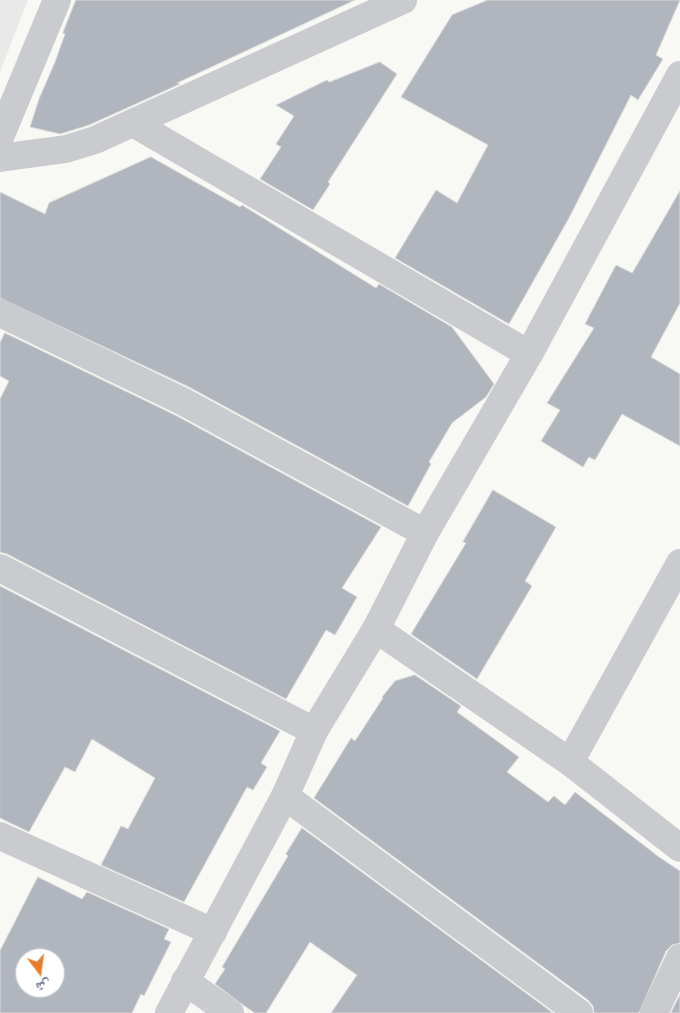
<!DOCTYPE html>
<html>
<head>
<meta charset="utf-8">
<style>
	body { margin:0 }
	#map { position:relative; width:680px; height:1013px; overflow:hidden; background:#f8f8f5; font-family:"Roboto Condensed","Noto Naskh Arabic",sans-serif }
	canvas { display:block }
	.north { position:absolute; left:15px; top:948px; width:50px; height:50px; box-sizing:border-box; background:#fff; border:1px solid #c2c6cf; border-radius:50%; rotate:165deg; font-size:14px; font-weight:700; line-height:20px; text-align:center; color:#677187 }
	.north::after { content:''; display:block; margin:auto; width:18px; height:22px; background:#e77e27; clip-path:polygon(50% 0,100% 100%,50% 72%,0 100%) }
</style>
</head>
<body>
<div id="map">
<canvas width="680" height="1013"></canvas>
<div class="north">ش</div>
</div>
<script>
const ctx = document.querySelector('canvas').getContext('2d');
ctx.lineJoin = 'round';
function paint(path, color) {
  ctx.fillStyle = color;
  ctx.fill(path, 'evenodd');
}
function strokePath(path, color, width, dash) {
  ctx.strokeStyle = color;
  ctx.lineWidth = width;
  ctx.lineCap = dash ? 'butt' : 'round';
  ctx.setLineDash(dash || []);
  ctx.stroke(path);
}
paint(new Path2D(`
	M0,0H28L0,72Z`), '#e9e9e9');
const building = new Path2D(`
	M76,0H355L177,83L180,84L89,125L60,134L30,127L39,99L55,62L65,34L63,33Z
	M488,0H680L656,55L663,59L638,100L631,95L569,218L509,324L395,258L436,190L457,203L488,145L401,97L452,15Z
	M380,62L397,74L328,182L330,184L313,210L260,179L281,147L276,144L294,116L276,105L327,80L329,82Z
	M151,157L240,207L242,205L376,288L379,284L452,327L494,384L486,397L452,423L429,462L431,464L408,506L189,387L0,298V192L45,214L49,203Z
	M680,191V303L651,357L680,374V446L622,414L595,460L589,457L583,467L541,441L560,410L547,403L594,328L585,324L616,265L632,273Z
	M5,333L175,415L381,527L342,588L357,597L335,635L326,630L286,699L7,554L0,552V399L9,381L0,376V343Z
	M493,490L556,527L525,581L532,586L477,679L411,634L466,543L463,542Z
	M0,586L280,731L261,763L267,767L253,790L247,787L184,902L101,865L121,826L128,829L155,778L92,739L75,772L65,767L29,832L0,818Z
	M415,675L461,706L457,712L519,757L507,772L548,802L554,796L565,805L575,792L659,857L680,871V943L672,945L666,951L639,1013H594L593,1006L588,1000L314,798L351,738L355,741L383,698L382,697L395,681Z
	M302,828L553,1013H331L357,975L310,942L266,1013H255L243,1005L215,984L225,969L222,967L288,856L286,854Z
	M38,877L82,899L87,892L169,929L164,939L171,942L144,996L141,994L132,1013H0V951ZM25,958H55V988H25Z
	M680,995V1013H671Z`);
paint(building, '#b1b5be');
strokePath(building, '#d9dad8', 1);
strokePath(new Path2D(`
	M133,123L529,354
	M0,137L57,0
	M0,158L66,149L95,140L403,0
	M0,313L182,401L425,533
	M0,568L314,731
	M376,629L570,762L680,848
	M570,762L680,563
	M285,796L579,1013
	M0,836L213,932
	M185,981L230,1013
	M654,1013L680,958`), '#c9cbcf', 28);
strokePath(new Path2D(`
	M169,1013L285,796L314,731L376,629L425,533L529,354L680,75`), '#c9cbcf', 28);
</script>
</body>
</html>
